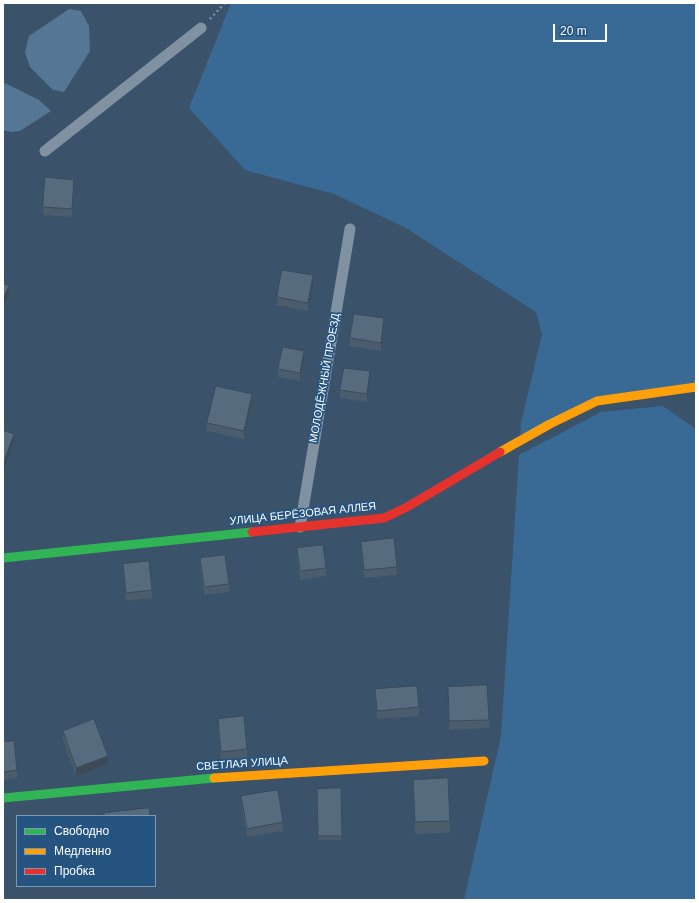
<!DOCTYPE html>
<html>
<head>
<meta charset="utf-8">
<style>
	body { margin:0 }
	#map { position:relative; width:699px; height:903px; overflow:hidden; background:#3a536b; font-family:Helvetica,sans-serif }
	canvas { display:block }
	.frame { position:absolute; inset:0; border:4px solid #fff; pointer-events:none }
	.legend { position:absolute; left:16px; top:815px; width:140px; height:72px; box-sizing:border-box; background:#255480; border:1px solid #7c98b3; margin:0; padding:5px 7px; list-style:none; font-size:12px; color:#fff }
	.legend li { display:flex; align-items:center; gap:8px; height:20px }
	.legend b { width:20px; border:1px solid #7c98b3 }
	.scale { position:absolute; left:553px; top:24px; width:54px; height:18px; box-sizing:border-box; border:2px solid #fff; border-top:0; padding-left:5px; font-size:12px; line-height:14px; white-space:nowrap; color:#fff; -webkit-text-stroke:3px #255480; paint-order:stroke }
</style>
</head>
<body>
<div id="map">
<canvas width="699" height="903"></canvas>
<div class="frame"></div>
<ul class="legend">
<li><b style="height:5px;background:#30b455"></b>Свободно</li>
<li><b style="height:5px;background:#ff9f0a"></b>Медленно</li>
<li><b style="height:5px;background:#e5322d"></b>Пробка</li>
</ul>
<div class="scale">20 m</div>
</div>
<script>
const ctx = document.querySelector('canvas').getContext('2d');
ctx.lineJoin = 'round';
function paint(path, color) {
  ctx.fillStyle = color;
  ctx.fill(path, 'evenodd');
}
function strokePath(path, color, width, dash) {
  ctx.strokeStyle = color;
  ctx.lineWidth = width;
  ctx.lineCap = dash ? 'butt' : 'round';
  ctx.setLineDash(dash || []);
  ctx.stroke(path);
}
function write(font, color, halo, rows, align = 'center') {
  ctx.font = font + ' Helvetica,sans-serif';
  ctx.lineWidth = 3.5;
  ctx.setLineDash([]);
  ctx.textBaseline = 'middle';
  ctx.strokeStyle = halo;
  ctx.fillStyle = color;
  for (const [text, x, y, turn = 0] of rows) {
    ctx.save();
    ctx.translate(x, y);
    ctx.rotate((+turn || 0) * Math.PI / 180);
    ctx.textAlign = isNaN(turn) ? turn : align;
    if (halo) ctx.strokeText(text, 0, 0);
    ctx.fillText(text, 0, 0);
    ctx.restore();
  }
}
paint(new Path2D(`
	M231,3H696V387L597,401L520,442L521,423L542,334L536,312L406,228L334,194L245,170L189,108Z
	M663,406L696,429V900H464L501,736L519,455L601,412Z`), '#396a96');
paint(new Path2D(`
	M69,9L81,11L89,26L90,51L64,92L53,90L30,67L25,52L29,36Z
	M5,83L39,100L51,111L20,131L11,132L3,130V85Z`), '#567695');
strokePath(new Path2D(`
	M210,19L225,3`), '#8091a1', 2.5, [2, 3]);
strokePath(new Path2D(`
	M45,151L201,28
	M300,527L350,229`), '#8091a1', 11);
strokePath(new Path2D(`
	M3,558L252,532
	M3,798L214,778`), '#30b455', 9);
strokePath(new Path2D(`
	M500,452L550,424L597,401L696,387
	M214,778L484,761`), '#ff9f0a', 9);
strokePath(new Path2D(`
	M252,532L384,518L407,507L500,452`), '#e5322d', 9);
paint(new Path2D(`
	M74,188L72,217L43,215V207Z
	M313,284L308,311L277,305V297Z
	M384,326L381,351L350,346V338Z
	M304,360L300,381L278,377V369Z
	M370,379L367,402L340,398V390Z
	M252,402L244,439L207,431V423Z
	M361,542L397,567V575L364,578L361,550Z
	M297,548L326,568V576L300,580L297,557Z
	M200,558L229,584V592L204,595L200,567Z
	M123,564L152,590V598L126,601L123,572Z
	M448,687L489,720V728L449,730Z
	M375,689L419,707V716L377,719Z
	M218,719L247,749V757L221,760L218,728Z
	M63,731L108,764L76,776L63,739Z
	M3,742L17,770V778L3,780Z
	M413,780L450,821V833L415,834Z
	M341,788L342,840H318L317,789Z
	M241,796L283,822V831L247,837L241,804Z`), '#4b5c6c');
paint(new Path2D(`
	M74,180V188L72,217V209Z
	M313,275V284L308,311V303Z
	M9,286V295L3,306V298Z
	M384,318V326L381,351V343Z
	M304,351V360L300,381V373Z
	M370,371V379L367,402V394Z
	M252,394V402L244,439V431Z
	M14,434V442L3,472V464Z
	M108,756V764L76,776V768Z`), '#3d4b58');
const building = new Path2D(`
	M45,177L74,180L72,209L43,207Z
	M282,270L313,275L308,303L277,297Z
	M3,283L9,286L3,298Z
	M354,314L384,318L381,343L350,338Z
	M283,347L304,351L300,373L278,369Z
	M344,368L370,371L367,394L340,390Z
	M216,386L252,394L244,431L207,423Z
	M3,430L14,434L3,464Z
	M394,538L397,567L364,570L361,542Z
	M323,545L326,568L300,571L297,548Z
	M225,555L229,584L204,587L200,558Z
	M149,561L152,590L126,593L123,564Z
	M487,685L489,720L449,721L448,687Z
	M417,686L419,707L377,711L375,689Z
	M244,716L247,749L221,752L218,719Z
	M94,719L108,756L76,768L63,731Z
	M14,741L17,770L3,772V742Z
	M448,778L450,821L415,822L413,780Z
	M341,788L342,836H318L317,789Z
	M278,790L283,822L247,829L241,796Z
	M149,808L150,816H104V813Z`);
paint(building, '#576b7e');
strokePath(building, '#3d4b58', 1);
write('11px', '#fff', '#255480', [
	["МОЛОДЁЖНЫЙ ПРОЕЗД",325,378,-80],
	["УЛИЦА БЕРЁЗОВАЯ АЛЛЕЯ",303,514,-6],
	["СВЕТЛАЯ УЛИЦА",242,764,-4]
]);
</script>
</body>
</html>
